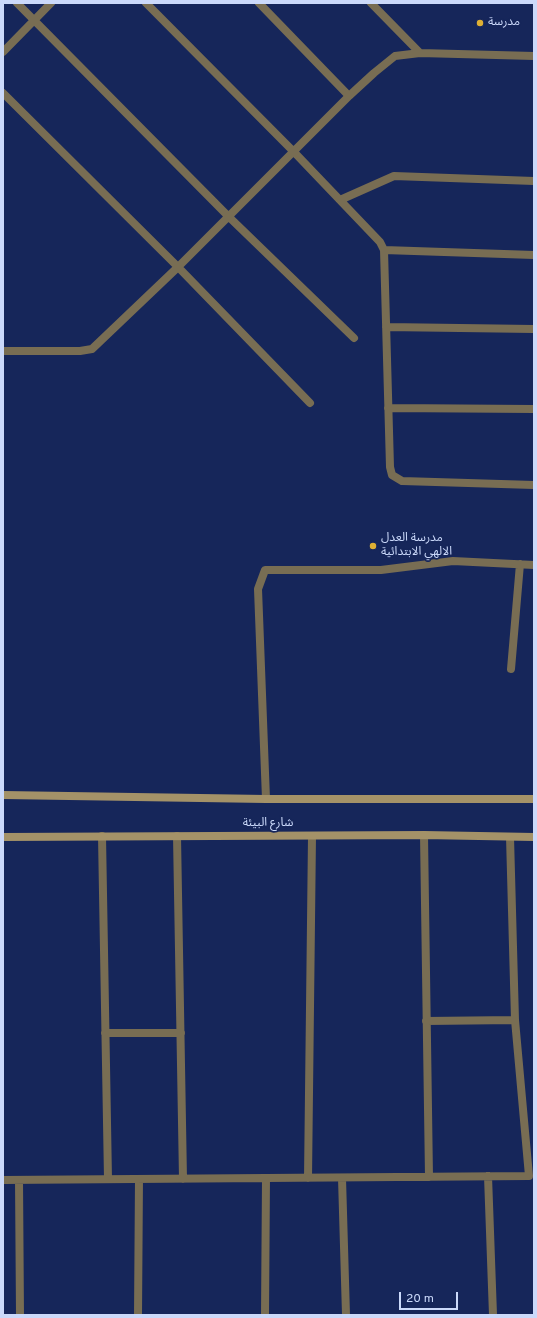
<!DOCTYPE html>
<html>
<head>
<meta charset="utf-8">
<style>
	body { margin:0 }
	#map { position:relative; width:537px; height:1318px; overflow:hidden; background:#16265a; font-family:Overpass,sans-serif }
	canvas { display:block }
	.frame { position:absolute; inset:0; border:4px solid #cbd9fa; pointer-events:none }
	.scale { position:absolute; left:399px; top:1292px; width:59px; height:18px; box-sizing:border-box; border:2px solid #cbd9fa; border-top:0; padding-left:5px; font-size:12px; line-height:14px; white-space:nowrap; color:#cbd9fa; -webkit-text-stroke:3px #16265a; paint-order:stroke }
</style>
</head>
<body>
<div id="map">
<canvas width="537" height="1318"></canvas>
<div class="frame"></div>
<div class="scale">20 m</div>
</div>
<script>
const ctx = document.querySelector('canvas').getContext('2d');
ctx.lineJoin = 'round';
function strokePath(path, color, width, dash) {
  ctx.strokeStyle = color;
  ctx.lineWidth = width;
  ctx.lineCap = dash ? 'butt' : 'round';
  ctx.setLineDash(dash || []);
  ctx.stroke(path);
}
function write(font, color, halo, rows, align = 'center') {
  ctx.font = font + ' Overpass,"Noto Sans Arabic",sans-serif';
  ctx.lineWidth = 3.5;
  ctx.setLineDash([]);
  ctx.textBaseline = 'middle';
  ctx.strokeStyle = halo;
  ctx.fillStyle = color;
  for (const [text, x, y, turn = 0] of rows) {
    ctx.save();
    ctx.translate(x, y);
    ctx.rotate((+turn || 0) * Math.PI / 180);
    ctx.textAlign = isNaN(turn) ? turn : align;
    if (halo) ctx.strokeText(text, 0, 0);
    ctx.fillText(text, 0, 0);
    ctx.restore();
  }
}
strokePath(new Path2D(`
	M17,3L229,217L354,338
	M146,3L294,152L380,242L384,250L390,467L392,475L402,481L534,485
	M259,3L349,96
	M371,3L420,53
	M3,52L51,3
	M3,93L178,267L310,403
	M340,200L394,176L534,181
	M384,250L534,255
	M386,327L534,329
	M3,351H80L92,349L178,267L349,96L374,73L395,56L420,53L534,56
	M388,408L534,409
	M511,669L520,564
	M266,799L258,589L265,570H381L453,561L534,565
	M424,835L429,1177
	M102,836L108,1179
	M177,836L183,1179
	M510,837L515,1020
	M105,1033H181
	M488,1176L493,1315
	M308,1178L312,836
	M342,1178L346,1315
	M3,1180L529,1176L515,1020L426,1021
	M19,1180L20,1315
	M138,1315L139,1179
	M265,1315L266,1178`), '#786d53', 8);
strokePath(new Path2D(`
	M3,795L266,799H534
	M3,837L424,835L534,837`), '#a49268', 8);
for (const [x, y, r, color] of [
	[480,23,4,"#dfb034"],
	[373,546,4,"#dfb034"]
]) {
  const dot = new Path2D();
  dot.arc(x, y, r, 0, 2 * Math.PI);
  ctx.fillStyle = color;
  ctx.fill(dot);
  strokePath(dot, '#16265a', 1.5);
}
write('12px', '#cbd9fa', '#16265a', [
	["مدرسة",488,23],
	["مدرسة العدل",381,539],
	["الالهي الابتدائية",381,553]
], 'left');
write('12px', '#cbd9fa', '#16265a', [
	["شارع البيئة",268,824]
]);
</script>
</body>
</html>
